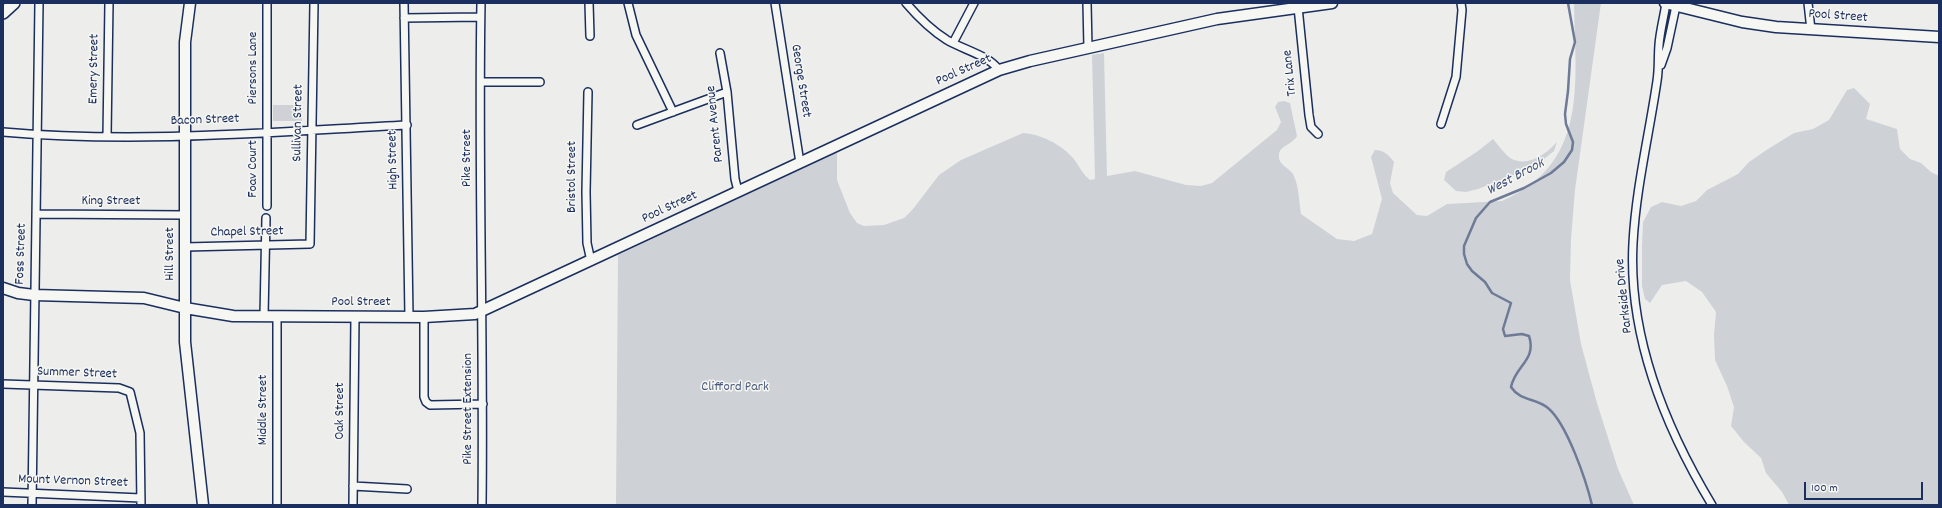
<!DOCTYPE html>
<html>
<head>
<meta charset="utf-8">
<style>
	body { margin:0 }
	#map { position:relative; width:1942px; height:508px; overflow:hidden; background:#edeeec; font-family:Dekko,sans-serif }
	canvas { display:block }
	.frame { position:absolute; inset:0; border:4px solid #1b2f5e; pointer-events:none }
	.scale { position:absolute; left:1804px; top:482px; width:119px; height:18px; box-sizing:border-box; border:2px solid #1b2f5e; border-top:0; padding-left:5px; font-size:12px; line-height:14px; white-space:nowrap; color:#1b2f5e; -webkit-text-stroke:3px #f6f6f2; paint-order:stroke }
</style>
</head>
<body>
<div id="map">
<canvas width="1942" height="508"></canvas>
<div class="frame"></div>
<div class="scale">100 m</div>
</div>
<script>
const ctx = document.querySelector('canvas').getContext('2d');
ctx.lineJoin = 'round';
function paint(path, color) {
  ctx.fillStyle = color;
  ctx.fill(path, 'evenodd');
}
function strokePath(path, color, width, dash) {
  ctx.strokeStyle = color;
  ctx.lineWidth = width;
  ctx.lineCap = dash ? 'butt' : 'round';
  ctx.setLineDash(dash || []);
  ctx.stroke(path);
}
function write(font, color, halo, rows, align = 'center') {
  ctx.font = font + ' Dekko,sans-serif';
  ctx.lineWidth = 3;
  ctx.setLineDash([]);
  ctx.textBaseline = 'middle';
  ctx.strokeStyle = halo;
  ctx.fillStyle = color;
  for (const [text, x, y, turn = 0] of rows) {
    ctx.save();
    ctx.translate(x, y);
    ctx.rotate((+turn || 0) * Math.PI / 180);
    ctx.textAlign = isNaN(turn) ? turn : align;
    if (halo) ctx.strokeText(text, 0, 0);
    ctx.fillText(text, 0, 0);
    ctx.restore();
  }
}
paint(new Path2D(`
	M1574,3H1601L1575,190L1571,239L1570,280L1581,344L1597,403L1618,469L1634,505H616L618,255L837,152V180L850,213L857,223L864,226L884,225L904,218L913,209L939,175L961,160L1023,133C1040,134 1061,144 1073,158C1079,165 1082,174 1090,180L1095,179L1092,55L1104,53L1107,176L1135,171L1186,185L1201,186L1212,183L1277,130L1281,122L1275,107L1278,102L1284,101L1290,103L1297,136C1293,144 1279,146 1279,155C1278,165 1288,167 1293,174C1299,185 1299,202 1301,214L1337,239L1354,241L1372,234L1382,199L1371,157L1375,150C1384,150 1389,155 1394,162L1390,183L1393,193L1417,215L1427,216L1447,204L1502,201C1590,163 1575,81 1574,3Z
	M1854,88L1870,104L1866,119L1897,129L1900,149L1910,159L1921,163L1931,172L1939,176V505H1789L1782,492L1766,473L1761,458L1744,442L1731,426L1734,407L1727,386L1715,360L1714,335L1716,312L1702,292L1686,281L1662,285L1650,303L1645,299L1642,286V246L1643,222L1651,207L1662,202L1681,206L1696,201L1707,190L1738,174L1749,162L1768,149L1794,133L1813,129L1829,120L1847,90Z
	M273,105H302V121H273Z
	M1493,139C1498,145 1504,153 1510,158C1527,168 1546,154 1557,142L1554,151L1534,167L1478,189L1466,192L1456,191L1444,180L1446,172L1478,151Z`), '#ced2d7');
strokePath(new Path2D(`
	M1568,3L1575,42L1570,59L1568,91L1565,114L1566,124L1573,142L1572,150L1564,162L1551,173L1524,188L1490,202L1476,218L1464,246V254L1467,264L1472,271L1485,282L1492,293L1511,303L1503,329L1505,336L1522,334L1529,336C1537,360 1515,366 1511,387C1520,401 1536,398 1548,408C1567,424 1586,480 1592,505`), '#6e7a96', 2.5);
const street = new Path2D(`
	M267,3V206
	M404,3L409,317
	M481,3C478,170 484,338 482,505
	M589,3L590,36
	M628,3L636,35L673,112
	M775,3L800,163
	M906,3C918,17 931,30 947,40C964,50 988,55 999,70
	M1087,3L1088,48
	M1666,3C1664,17 1660,31 1659,45C1658,57 1659,69 1657,81C1649,135 1636,188 1633,243C1628,336 1665,427 1712,505
	M1808,3L1811,30
	M1298,7L1309,115L1311,127L1318,134
	M404,18L480,17
	M953,43L974,3
	M720,53L727,92L735,179L738,191
	M1661,65L1667,48L1676,6
	M481,82H540
	M588,92L586,192L587,243L591,261
	M1441,124L1456,77L1462,10L1461,3
	M637,125L727,92
	M3,132C137,144 273,132 407,125
	M107,136L109,3
	M36,214L185,215
	M185,247L310,244L314,3
	M264,316L266,218
	M424,317V397L426,402L430,405L483,404
	M3,384L119,388L130,392L140,433L141,505
	M353,486L407,489
	M3,492L141,498
	M32,505L39,3
	M277,505V316
	M353,505L355,317`);
const secondary = new Path2D(`
	M190,3L185,42V342L203,505
	M1665,3L1742,22L1776,27L1939,37
	M3,288L18,293L34,295L144,298L185,308L233,316L424,317L475,314L999,70L1030,61L1217,19L1332,3`);
const primary = new Path2D(`
	M3,13L14,3`);
strokePath(street, '#1b2f5e', 10);
strokePath(secondary, '#1b2f5e', 13);
strokePath(primary, '#1b2f5e', 14);
strokePath(street, '#f6f6f2', 7);
strokePath(secondary, '#f6f6f2', 10);
strokePath(primary, '#f6f6f2', 11);
write('14px', '#1b2f5e', '#f6f6f2', [
	["Pool Street",1838,17,4],
	["Piersons Lane",254,68,-90],
	["Emery Street",95,69,-89],
	["Pool Street",964,71,-24],
	["Trix Lane",1291,73,-96],
	["George Street",800,81,81],
	["Bacon Street",205,121,-2],
	["Sullivan Street",299,123,-89],
	["Parent Avenue",716,124,-96],
	["Pike Street",468,158,-90],
	["High Street",394,160,-91],
	["Foav Court",254,169,-90],
	["Bristol Street",573,177,-90],
	["King Street",111,202],
	["Pool Street",670,208,-25],
	["Chapel Street",247,233,-1],
	["Foss Street",22,254,-88],
	["Hill Street",171,254,-90],
	["Parkside Drive",1625,296,-96],
	["Pool Street",361,303],
	["Summer Street",77,374,2],
	["Pike Street Extension",469,409,-90],
	["Middle Street",264,410,-90],
	["Oak Street",341,411,-90],
	["Mount Vernon Street",73,482,2]
]);
write('14px', '#48587c', '#f6f6f2', [
	["Clifford Park",735,388]
]);
write('italic 15px', '#44547a', '#f6f6f2', [
	["West Brook",1516,178,-28]
]);
</script>
</body>
</html>
